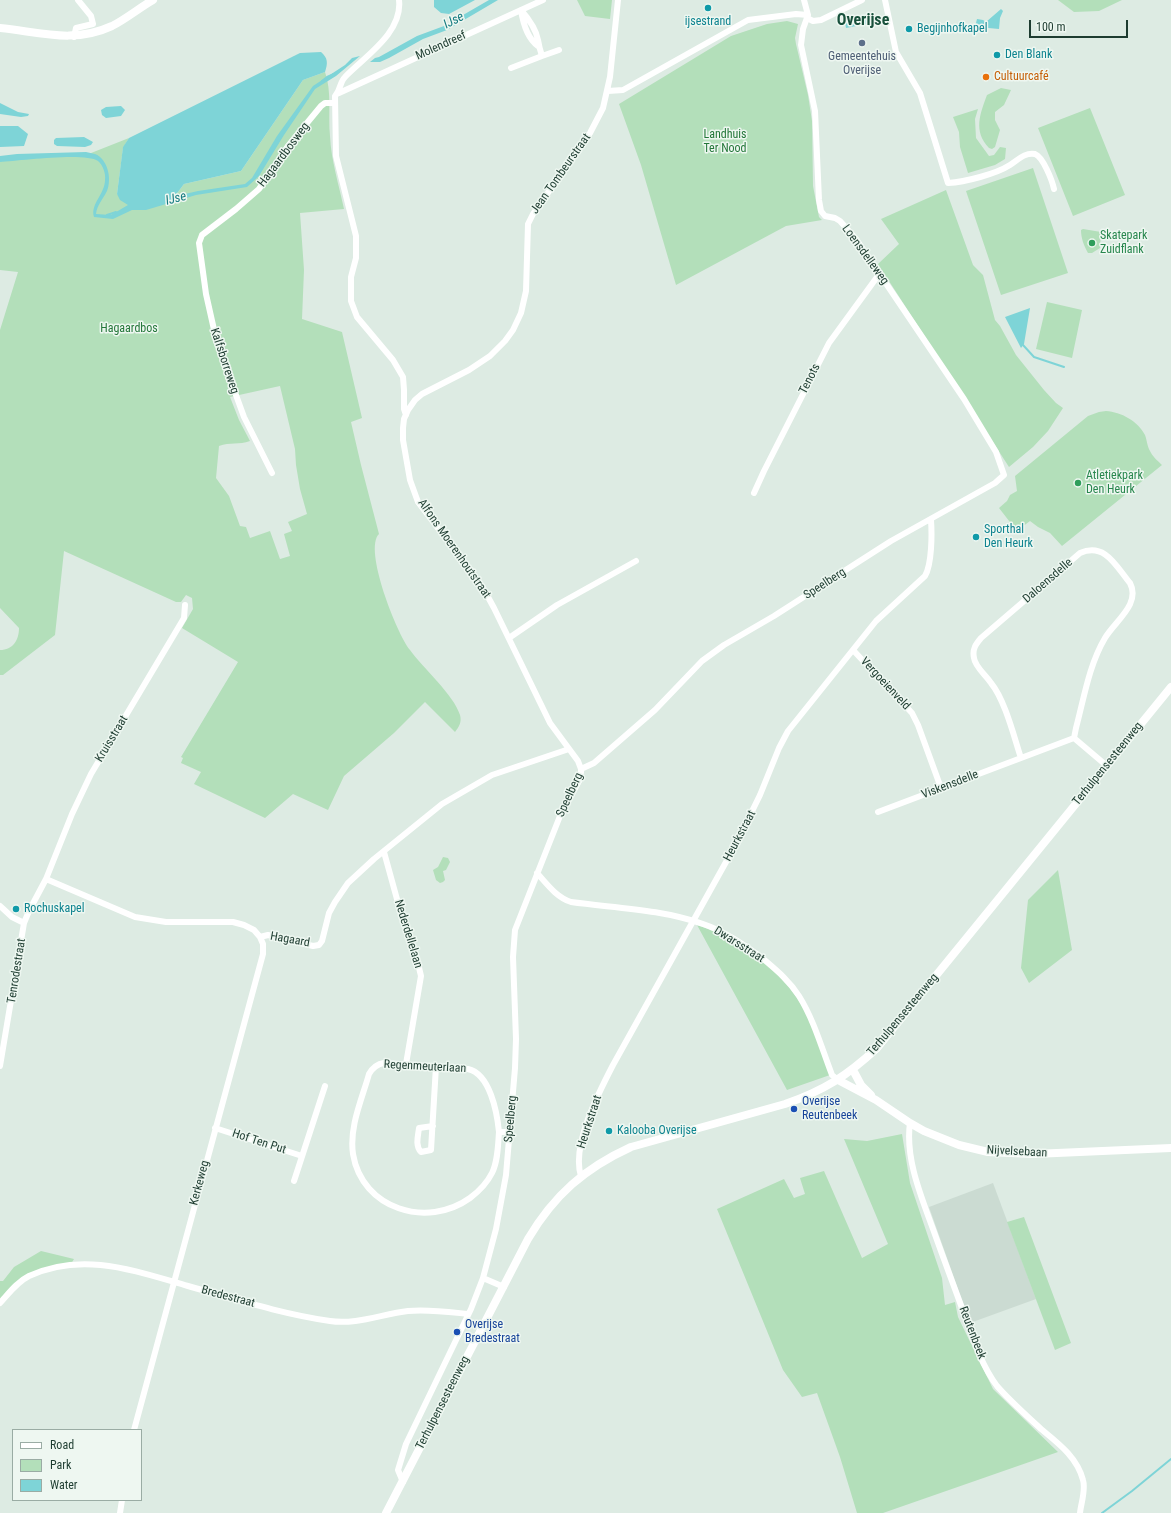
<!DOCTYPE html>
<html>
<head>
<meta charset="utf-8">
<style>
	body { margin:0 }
	#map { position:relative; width:1171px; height:1513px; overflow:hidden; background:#ddebe3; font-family:"Roboto Condensed",sans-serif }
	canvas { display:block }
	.legend { position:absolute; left:12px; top:1429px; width:130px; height:72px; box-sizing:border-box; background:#eef7f1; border:1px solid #9aaca4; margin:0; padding:5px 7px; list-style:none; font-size:12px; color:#1d3c30 }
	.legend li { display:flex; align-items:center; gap:8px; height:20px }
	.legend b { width:20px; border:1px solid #9aaca4 }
	.scale { position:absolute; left:1029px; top:20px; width:99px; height:18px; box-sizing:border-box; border:2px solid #1d3c30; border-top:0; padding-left:5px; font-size:12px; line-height:14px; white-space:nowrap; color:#1d3c30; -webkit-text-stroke:3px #eef7f1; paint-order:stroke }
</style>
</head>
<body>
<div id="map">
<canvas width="1171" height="1513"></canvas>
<ul class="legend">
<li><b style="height:5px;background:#fff"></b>Road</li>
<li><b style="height:11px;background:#b3dfba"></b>Park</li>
<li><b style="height:11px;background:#7ed4d7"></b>Water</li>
</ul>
<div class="scale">100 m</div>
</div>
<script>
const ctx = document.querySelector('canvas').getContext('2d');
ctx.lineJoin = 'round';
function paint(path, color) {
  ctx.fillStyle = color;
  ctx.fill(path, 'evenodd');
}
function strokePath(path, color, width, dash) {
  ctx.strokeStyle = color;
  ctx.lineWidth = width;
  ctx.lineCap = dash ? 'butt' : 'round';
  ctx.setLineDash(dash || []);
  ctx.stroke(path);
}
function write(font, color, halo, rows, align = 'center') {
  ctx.font = font + ' "Roboto Condensed",sans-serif';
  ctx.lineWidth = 3;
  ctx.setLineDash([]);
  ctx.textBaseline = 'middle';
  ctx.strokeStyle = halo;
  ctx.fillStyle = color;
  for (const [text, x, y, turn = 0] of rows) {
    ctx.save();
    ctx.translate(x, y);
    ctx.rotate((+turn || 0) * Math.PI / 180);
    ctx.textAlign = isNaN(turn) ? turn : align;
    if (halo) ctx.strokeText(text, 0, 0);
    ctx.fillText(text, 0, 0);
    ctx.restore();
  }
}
paint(new Path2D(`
	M993,1183L1036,1299L970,1323L929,1207Z`), '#cbdbd2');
paint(new Path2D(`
	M577,0H612L610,19L585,16Z
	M1058,0H1122L1099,11L1074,12Z
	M787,21L798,24L795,38L796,44L808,95L812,121L813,186L819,217L822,220L786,226L676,285L641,165L619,104L731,36L767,24Z
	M325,72C332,91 328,116 330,136C331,160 339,185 344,209L300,213L304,270L302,319L342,332L362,418L351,422L361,465L379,534C363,549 397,634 410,650C423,668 454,695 460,715C462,722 459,727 455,732L425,702L394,733L344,776L328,810L293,794L265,818L194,784L201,772L181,763L183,758L181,757L238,662L182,628L193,609L192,598L186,595L181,602H176L64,551L55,635L3,675H0V650C13,650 19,640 19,628L0,608V330L18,272L0,270V158L86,155L129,138L123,148L117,194L134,206L158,199L171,197L178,192L184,184L241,171L303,80ZM280,386L295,449L296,465L300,489L307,514L288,522L292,531L284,534L290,556L280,559L270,531L250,538L246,527L240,526L229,496L216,478L219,446C230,442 239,445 250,441L239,420L230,397Z
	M1001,88L1011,90L1004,105L995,112V120L1000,130L995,147L992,149L989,148C973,131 980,114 987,95Z
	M1090,108L1125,195L1073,216L1038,128Z
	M978,109L975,119L976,138L989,156L994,155L1000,147L1006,148L1005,159L995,165L968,173L960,147L959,132L953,117Z
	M1033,168L1068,273L1001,295L966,191Z
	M946,190L973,265L983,275L995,320L1000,326L1016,355L1044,390L1056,403L1063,408L1048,431L1033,447L1009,467L878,264L899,244L881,219Z
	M1083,229L1101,232L1100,248L1092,253H1088C1084,246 1081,238 1081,230Z
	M1047,302L1082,310L1072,358L1036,349Z
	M1106,411C1121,412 1138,421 1145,435C1147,440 1147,446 1150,451C1152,456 1158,461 1162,465L1062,546L1050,533L1038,527L1030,521L1014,533L1011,528L1013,526L999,508L1007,501L1010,495L1017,491L1015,476L1088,416L1099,412Z
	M443,857L448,858L450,862L446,870L443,871L445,880L443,882L440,883L436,880L433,870L438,867Z
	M1058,870L1072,950L1029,983L1021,968L1028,900Z
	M697,925C743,940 786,972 807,1015C816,1034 822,1056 830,1075L787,1090Z
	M902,1134L910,1183L942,1278L945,1305L955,1302L958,1317L993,1389L1058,1452L883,1513H857L840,1457L817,1393L802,1397L783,1370L717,1209L784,1179L794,1198L805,1194L800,1178L824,1171L862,1258L888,1244L844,1139L867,1141Z
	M1024,1217L1071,1343L1055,1350L1007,1222Z
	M41,1251L74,1259L71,1264L42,1269L0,1300V1281H3L14,1267Z`), '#b3dfba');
paint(new Path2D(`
	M434,0H475L449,14L441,13L434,7Z
	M489,0H498L447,30L423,39L389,58L380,62H370L375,58L379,57L417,36L444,26Z
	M1001,9L1003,11L1000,18L999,29L978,27L976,23L977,19L983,20L986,22Z
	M878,16V20L872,21V23L846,28L845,23Z
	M321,52C328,58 328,63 325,72L303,80L241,171L184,184L178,192L172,197L198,191L245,184L252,178L277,136L313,86L345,65L352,58L360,56L336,76L315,89L284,135L259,176L247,187L196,195L146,210H132L113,219L94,217C90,204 105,194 105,180C106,174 103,165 98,161C85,152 18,161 0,162V156L17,154L86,152C89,153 92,153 95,154C108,159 112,179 107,191C103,199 97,205 96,214L111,215L128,205L120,200L117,194L123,147L129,138L300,53Z
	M0,103L18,112L29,114L28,116L21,117L0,114Z
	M121,106L125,110L121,116L106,118L102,115L101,110L106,107Z
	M0,126H18L28,134L24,146L0,147Z
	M84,137L93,142L91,145L85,147L57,146L54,144V140L56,138Z
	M1030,308L1024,344L1021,348L1005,317Z`), '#7ed4d7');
strokePath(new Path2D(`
	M322,81L327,77L334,74
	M107,215L116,212
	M1023,345L1034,357L1064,367
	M1102,1513L1132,1491L1171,1459`), '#7ed4d7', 2);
strokePath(new Path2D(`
	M399,0C403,33 364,57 345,77C339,83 341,90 335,96L336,156L356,236V258L351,277V301L357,317L393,360L403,377L404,390V409L406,415
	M885,0L896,52L920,93L948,183C965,182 996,174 1010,165C1018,160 1025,152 1035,154C1043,157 1052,180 1054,189
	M521,10C523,23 527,38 538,46
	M807,18L813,21L821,20L862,0
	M74,37L76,28L93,24L91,16L78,0
	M542,56L559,50
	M511,68L542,56C540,50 539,46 538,40C536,29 528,18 521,10
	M608,91L623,90L748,20L796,14L808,15
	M339,93L543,0
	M272,473L244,417L217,343L206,294L199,243L202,235L236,209L259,189L288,146L321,106L325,103H335
	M754,493L764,471L829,343L880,273
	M509,638L557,605L636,561
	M853,650L912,713L918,725L941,788
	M1074,738L1107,766
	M1021,758C1014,737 1005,700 991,683C986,675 975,667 974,658C972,649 976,644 981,638L1080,553C1105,542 1116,566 1130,583C1141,604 1115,621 1105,638C1089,665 1084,698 1076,728L1074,738
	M581,769L594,763L655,710L702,661L724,645L774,616L891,541L986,488L995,483L1004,475L996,452L964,399L856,239L840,221L835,218L825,216L821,211L819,200L815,111L801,45L803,29L808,15L804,0
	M878,812L1074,738
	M384,852L403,921L416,955L421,976L406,1064
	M537,873C547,884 556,897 571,902C614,908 661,909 703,924C724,931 743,944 761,957C775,969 789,980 799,996C814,1020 822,1049 832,1075L838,1080
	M46,879L72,814L91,774L184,618L185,605
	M0,906L12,917L24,923
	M260,937L268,935L313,946L319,945L322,941L329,913L335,902L348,883L374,859L442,804L492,775L569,749
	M0,1066L24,923L29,911L46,879L135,917L166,922H233L244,925L254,930L260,937L263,944V954L134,1430
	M910,1123C905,1158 921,1196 933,1229C948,1271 964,1313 979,1354C984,1365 990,1377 997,1386C1008,1399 1028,1417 1041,1429C1058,1443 1077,1457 1083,1480C1086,1490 1081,1503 1080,1513
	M433,1126L419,1128C418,1136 415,1146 421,1152L431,1150L436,1066
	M215,1128L302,1156
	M499,1132C498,1145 498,1161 492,1173C487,1183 478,1192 470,1198C427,1229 362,1209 353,1154C349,1127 362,1099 369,1074C373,1067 377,1064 384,1063L468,1069C490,1074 497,1112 499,1132H510
	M581,1176C571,1146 599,1092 613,1065L736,844L760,795L779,748L788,731L876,621L925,576C932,564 932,534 931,520
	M294,1181L325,1086
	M483,1278L504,1287
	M0,1303C9,1293 17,1282 29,1276C83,1251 135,1271 188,1286C235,1299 282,1314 330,1321C356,1325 382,1314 408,1311C428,1309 449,1312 468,1314
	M403,1482L398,1470L406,1444L471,1309L483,1278L496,1229L506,1175L515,1068L516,1039L513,957L515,930L560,816L579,781L581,772V769L578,761L550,723L494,608L482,586L418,502L410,480L403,440V428L404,419L408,410L415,400L422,394L469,370L490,356L505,341L513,330L521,313L526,291L528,224L533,214L590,133L603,108L610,77L618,0
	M120,1513L122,1500`), '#fff', 6);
strokePath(new Path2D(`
	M0,28C40,32 73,44 112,26C126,19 139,8 153,0
	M853,1070L861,1085L871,1095
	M838,1080L876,1100L910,1123L924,1131L959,1145L988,1152L1034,1154L1171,1148
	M386,1513L528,1239C554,1195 585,1168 631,1147L785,1104C823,1091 847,1076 877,1048L1171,687`), '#fff', 8);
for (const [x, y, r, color] of [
	[708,8,4,"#0f9aa8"],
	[909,29,4,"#0f9aa8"],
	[862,43,4,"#5c6f8a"],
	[997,55,4,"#0f9aa8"],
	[986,77,4,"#e8710a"],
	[1092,243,4,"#2e9e5b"],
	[1078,483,4,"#2e9e5b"],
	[976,537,4,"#0f9aa8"],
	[16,909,4,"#0f9aa8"],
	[794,1109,4,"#1a4fb4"],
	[609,1131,4,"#0f9aa8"],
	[457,1332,4,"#1a4fb4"]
]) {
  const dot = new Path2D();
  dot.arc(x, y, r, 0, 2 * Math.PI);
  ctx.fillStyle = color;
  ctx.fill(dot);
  strokePath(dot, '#eef7f1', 1.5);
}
write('12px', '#0d838f', '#eef7f1', [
	["ijsestrand",708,22,"center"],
	["Begijnhofkapel",917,29],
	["Den Blank",1005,55],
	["Sporthal",984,530],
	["Den Heurk",984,544],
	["Rochuskapel",24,909],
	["Kalooba Overijse",617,1131]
], 'left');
write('12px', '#1d3c30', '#eef7f1', [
	["Molendreef",441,46,-24],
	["Hagaardbosweg",284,155,-53],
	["Jean Tombeurstraat",561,174,-55],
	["Loensdelleweg",865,255,54],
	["Kalfsborreweg",224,361,72],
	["Tenots",810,379,-63],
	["Alfons Moerenhoutstraat",454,549,55],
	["Daloensdelle",1048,581,-41],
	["Speelberg",825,584,-33],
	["Vergoeienveld",885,684,47],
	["Kruisstraat",112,739,-59],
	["Terhulpensesteenweg",1108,764,-51],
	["Viskensdelle",950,785,-21],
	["Speelberg",570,795,-65],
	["Heurkstraat",740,836,-62],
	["Nederdellelaan",408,934,73],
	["Hagaard",290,940,10],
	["Dwarsstraat",739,945,32],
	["Tenrodestraat",17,971,-81],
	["Terhulpensesteenweg",903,1015,-50],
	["Regenmeuterlaan",425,1067,3],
	["Speelberg",511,1119,-85],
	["Heurkstraat",590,1122,-72],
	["Hof Ten Put",259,1142,18],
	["Nijvelsebaan",1017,1152,3],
	["Kerkeweg",200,1183,-75],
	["Bredestraat",228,1297,15],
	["Reutenbeek",972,1333,69],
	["Terhulpensesteenweg",443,1403,-63]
]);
write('12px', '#4e5e75', '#eef7f1', [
	["Gemeentehuis",862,57],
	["Overijse",862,71]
]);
write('12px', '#c56008', '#eef7f1', [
	["Cultuurcafé",994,77]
], 'left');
write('12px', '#237739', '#eef7f1', [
	["Landhuis",725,135],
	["Ter Nood",725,149],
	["Hagaardbos",129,329]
]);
write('12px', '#27864d', '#eef7f1', [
	["Skatepark",1100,236],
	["Zuidflank",1100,250],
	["Atletiekpark",1086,476],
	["Den Heurk",1086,490]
], 'left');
write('12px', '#164399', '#eef7f1', [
	["Overijse",802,1102],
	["Reutenbeek",802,1116],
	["Overijse",465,1325],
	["Bredestraat",465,1339]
], 'left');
write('italic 13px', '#12797e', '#eef7f1', [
	["IJse",454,21,-28],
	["IJse",176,199,-14]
]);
write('bold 16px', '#17503b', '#eef7f1', [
	["Overijse",863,21]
]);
</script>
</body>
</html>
